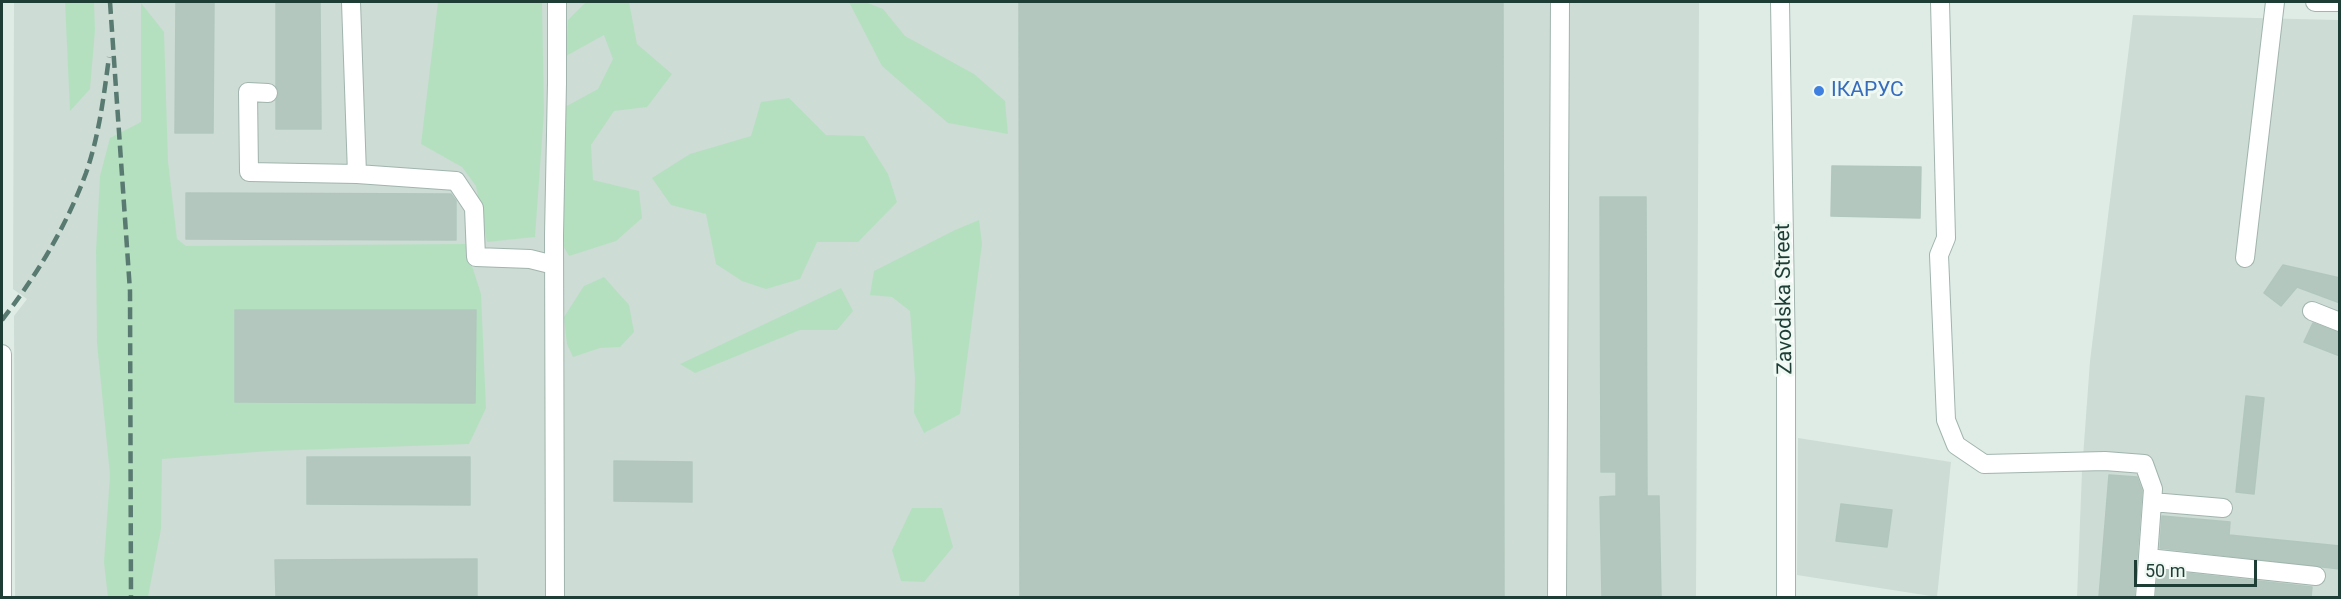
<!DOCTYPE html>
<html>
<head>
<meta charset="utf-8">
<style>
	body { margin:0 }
	#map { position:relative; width:2341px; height:599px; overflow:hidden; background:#dfece6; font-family:Roboto,sans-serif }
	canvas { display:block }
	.frame { position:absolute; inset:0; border:3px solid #1e3e35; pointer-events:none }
	.scale { position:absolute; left:2134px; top:560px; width:123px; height:27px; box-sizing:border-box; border:3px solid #1e3e35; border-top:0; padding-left:8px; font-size:18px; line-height:21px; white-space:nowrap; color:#1e3e35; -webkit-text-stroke:4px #f0f9f4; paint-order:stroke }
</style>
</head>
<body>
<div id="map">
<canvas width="2341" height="599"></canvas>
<div class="frame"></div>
<div class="scale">50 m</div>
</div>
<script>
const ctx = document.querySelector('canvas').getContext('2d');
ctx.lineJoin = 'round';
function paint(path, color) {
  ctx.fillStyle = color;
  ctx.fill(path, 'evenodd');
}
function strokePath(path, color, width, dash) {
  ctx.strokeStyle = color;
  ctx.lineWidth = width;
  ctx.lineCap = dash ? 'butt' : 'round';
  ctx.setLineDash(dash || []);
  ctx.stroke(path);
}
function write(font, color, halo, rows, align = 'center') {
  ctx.font = font + ' Roboto,sans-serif';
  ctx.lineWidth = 6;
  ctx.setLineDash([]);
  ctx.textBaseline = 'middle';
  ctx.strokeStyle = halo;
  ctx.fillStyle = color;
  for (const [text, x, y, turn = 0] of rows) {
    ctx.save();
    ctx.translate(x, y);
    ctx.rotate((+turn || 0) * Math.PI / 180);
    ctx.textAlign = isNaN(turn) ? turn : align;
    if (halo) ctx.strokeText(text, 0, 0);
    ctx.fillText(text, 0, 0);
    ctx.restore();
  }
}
paint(new Path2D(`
	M14,2H1699L1696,597H15L14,316L27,299L13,289Z
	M2133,15L2339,20V597L2077,598L2082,471L2090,361Z
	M1798,438L1951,462L1937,597L1797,575Z`), '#cddcd5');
paint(new Path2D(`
	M65,2H94L95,30L90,89L70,111Z
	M438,2H542L544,112L535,237L487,242L476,186L462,167L421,144Z
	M586,2H629L637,44L672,74L647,107L614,111L591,145L593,180L639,191L642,218L616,241L569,256L561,242L565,107L598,89L613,59L604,35L566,56L568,20Z
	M849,2H865L883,9L905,36L974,74L1005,101L1008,134L948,123L882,66Z
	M141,3L164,32L168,161L177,239L186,246L465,244L481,294L486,408L469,444L270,451L162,459L161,529L148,597L108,598L104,562L110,475L97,343L96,251L100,176L110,138L141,122Z
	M789,98L826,135L864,136L888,174L897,202L858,242H817L800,279L766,289L742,281L716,264L706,214L671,205L652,178L690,154L751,136L761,102Z
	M979,220L982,244L960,414L924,433L914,413L915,379L910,311L892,297L870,295L874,271L955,230Z
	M604,277L629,305L634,332L620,347L600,348L573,357L567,344L564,317L584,286Z
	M841,288L853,311L837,330H800L695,373L680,364Z
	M912,508H942L953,547L924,582L901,581L892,550Z`), '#b5e0c0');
const building = new Path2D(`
	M176,2H214L213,133H175Z
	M276,2H320L321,129H276V100L279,93L276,86Z
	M1019,2H1503L1504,597H1020Z
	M1832,166L1921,167L1920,218L1831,216Z
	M186,193L451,194L456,201V240L186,239Z
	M1600,197H1646L1647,496H1659L1661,597H1602L1600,497L1616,496V472H1601Z
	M2283,265L2340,278V303L2297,287L2281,306L2264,293Z
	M235,310H476L475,403L235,402Z
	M2313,323L2340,333V356L2304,342Z
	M2246,396L2264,398L2254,494L2236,492Z
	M307,457H470V505L307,504Z
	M614,461L692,462V502L614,501Z
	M2109,475L2137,477L2142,491L2134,597H2099Z
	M1841,504L1892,510L1887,547L1836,541Z
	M2162,516L2230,522L2229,535L2340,546V569L2160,548Z
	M477,559V597H276L275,560Z
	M2158,570L2312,587L2311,597H2156Z`);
paint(building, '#b4c7bf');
strokePath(building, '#b1c7bd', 1.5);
const minor = new Path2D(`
	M1780,2L1786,359V598
	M1940,2L1946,238L1939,255L1946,420L1956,445L1984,464L2105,461L2144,464L2153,489L2145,598
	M2315,2H2340
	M268,93L248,92L249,172L357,174L351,2
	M357,174L456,181L474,208L476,257L530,259L554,265
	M2245,258L2275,2
	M2312,311L2340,322
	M2,354V598
	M2152,502L2223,508
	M2148,558L2316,576
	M555,598L554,235L557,83V2
	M1557,598L1560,2`);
strokePath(minor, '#a1b4ad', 20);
strokePath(minor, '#fff', 18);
strokePath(new Path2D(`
	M110,2L130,291L131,598
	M2,320C37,275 66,227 86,173C99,136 104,95 109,57`), '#587a70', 4.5, [12, 6]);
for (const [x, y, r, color] of [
	[1819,91,6,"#3f7fe0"]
]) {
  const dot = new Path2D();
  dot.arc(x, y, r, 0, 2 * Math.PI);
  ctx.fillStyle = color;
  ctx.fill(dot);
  strokePath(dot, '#f0f9f4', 2);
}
write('21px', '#366cbe', '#f0f9f4', [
	["ІКАРУС",1831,91]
], 'left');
write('21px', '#1e3e35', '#f0f9f4', [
	["Zavodska Street",1785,299,-91]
]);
</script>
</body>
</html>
